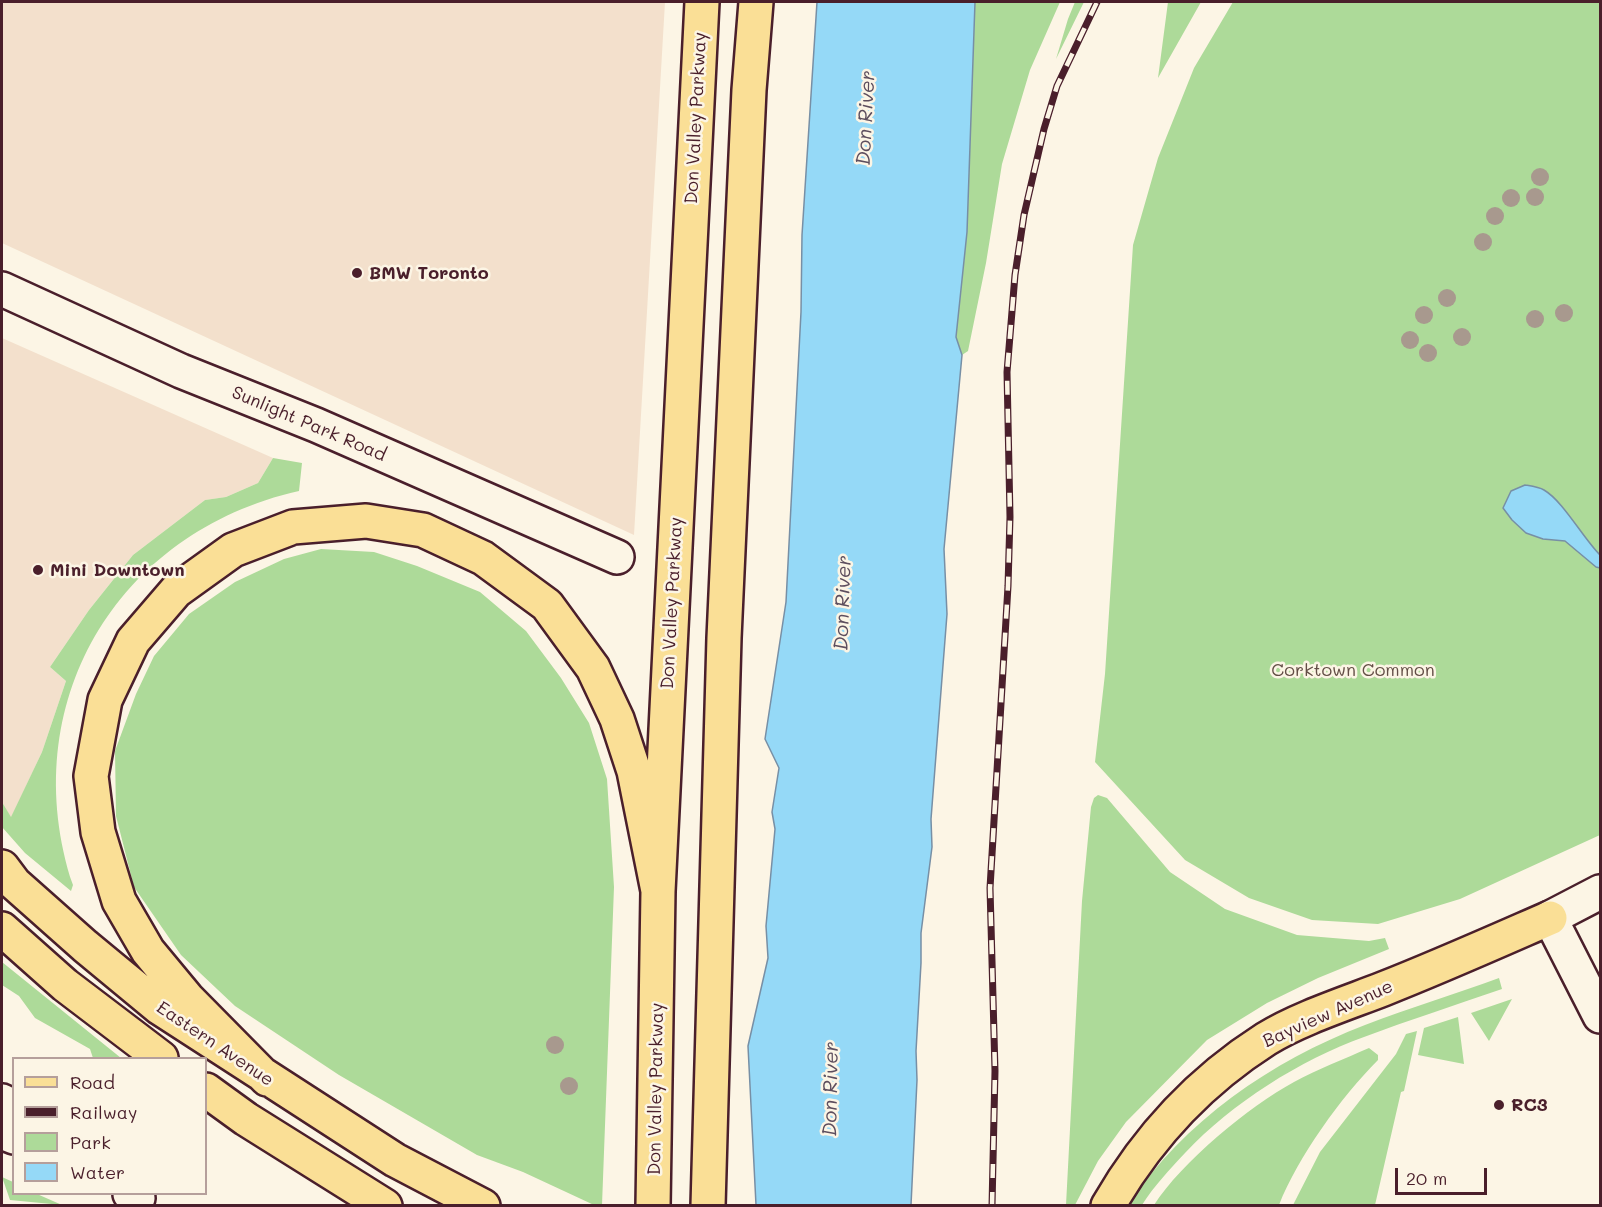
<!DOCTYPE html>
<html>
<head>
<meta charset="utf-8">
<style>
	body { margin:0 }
	#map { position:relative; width:1602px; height:1207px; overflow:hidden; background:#fcf5e5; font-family:Mali,sans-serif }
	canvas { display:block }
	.frame { position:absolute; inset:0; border:3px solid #4a1f2b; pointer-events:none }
	.legend { position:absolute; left:12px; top:1057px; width:195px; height:138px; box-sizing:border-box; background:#fcf5e5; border:2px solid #b59f9b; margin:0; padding:8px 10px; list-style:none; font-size:18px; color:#4a1f2b }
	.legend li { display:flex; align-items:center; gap:12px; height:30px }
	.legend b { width:30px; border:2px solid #b59f9b }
	.scale { position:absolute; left:1395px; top:1168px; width:92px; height:27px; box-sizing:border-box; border:3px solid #4a1f2b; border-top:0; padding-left:8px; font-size:18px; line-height:21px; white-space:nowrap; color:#4a1f2b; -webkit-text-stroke:4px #fcf5e5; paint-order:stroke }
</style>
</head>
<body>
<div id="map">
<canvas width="1602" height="1207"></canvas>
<div class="frame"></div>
<ul class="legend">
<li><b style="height:8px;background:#fadf96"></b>Road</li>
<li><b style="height:8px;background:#4a1f2b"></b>Railway</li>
<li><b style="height:16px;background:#adda99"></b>Park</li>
<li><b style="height:16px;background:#95d9f7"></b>Water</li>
</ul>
<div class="scale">20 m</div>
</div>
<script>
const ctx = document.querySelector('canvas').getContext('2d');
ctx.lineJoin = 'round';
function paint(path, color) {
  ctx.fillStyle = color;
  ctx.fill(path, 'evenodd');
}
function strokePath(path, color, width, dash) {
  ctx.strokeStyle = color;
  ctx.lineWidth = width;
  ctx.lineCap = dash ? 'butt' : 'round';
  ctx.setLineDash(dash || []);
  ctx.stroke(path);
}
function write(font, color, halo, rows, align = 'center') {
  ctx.font = font + ' Mali,sans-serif';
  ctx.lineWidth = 5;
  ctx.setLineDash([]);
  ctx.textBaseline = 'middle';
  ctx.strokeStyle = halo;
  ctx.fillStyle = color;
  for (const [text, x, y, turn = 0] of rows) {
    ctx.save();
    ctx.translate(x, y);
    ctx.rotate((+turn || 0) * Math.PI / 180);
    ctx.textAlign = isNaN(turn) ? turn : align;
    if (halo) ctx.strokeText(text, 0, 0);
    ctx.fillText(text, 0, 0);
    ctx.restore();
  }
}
paint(new Path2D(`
	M2,2H665L634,535L2,243Z
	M2,338L273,458L258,483L226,497L205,500L133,555L89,610L50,667L66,681L42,752L11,818L2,802Z`), '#f3e0cc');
paint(new Path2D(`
	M975,2H1060L1030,70L1002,164L986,263L968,351L962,355L956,337L967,232Z
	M1075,2H1084L1056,59L1068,19Z
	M1168,2H1201L1158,78Z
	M1233,2H1600V835L1460,899L1378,924L1312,920L1249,898L1185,860L1095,762L1105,674L1133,245L1158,158L1194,68Z
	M273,458L302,463L299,491C116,532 14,705 73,885L71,891L25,853L2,827V802L11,817L42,752L66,681L50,667L89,610L133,555L205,500L226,497L258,483Z
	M321,549L374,552L417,566L480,592L526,631L561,678L589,723L607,779L614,887L602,1205H594L523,1172L477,1155L339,1075L235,1006L181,955L134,887L116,816L115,751L136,694L154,656L189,614L235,582L284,559Z
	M1098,795L1107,798L1170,872L1225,909L1297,935L1369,941L1385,938L1389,949L1318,978L1267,1003L1207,1040L1126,1122L1098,1161L1075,1205H1066L1082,901L1091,807L1094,798Z
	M2,962L121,1058H93L90,1049L35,1018L19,996L2,985Z
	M1499,978L1502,989C1456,1005 1409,1020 1364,1037C1300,1060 1232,1103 1185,1153C1170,1169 1154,1186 1142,1205H1128C1184,1121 1271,1061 1365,1025C1409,1008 1455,994 1499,978Z
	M1512,999L1489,1041L1471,1013Z
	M1458,1017L1464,1064L1418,1055L1424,1028Z
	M1417,1031L1404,1091L1401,1092L1375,1205H1293L1320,1152L1396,1054L1406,1034Z
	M1369,1048L1378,1055V1060C1341,1097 1298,1157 1279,1205H1154C1181,1163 1249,1106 1294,1082C1318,1069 1344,1059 1369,1048Z
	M2,1177L13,1182L14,1194H37L62,1205L10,1200Z`), '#adda99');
const water = new Path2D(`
	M817,2H975L967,232L956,337L962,355L944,549L947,614L931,819L932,847L921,933V963L916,1051L917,1080L911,1205H756L748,1046L768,958L766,926L775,829L772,812L779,768L765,739L786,602L801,312L802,235Z
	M1525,485C1531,486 1539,487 1544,490C1563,501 1583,538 1600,555V568L1596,567L1565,541L1543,539L1526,533L1512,520L1503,508L1511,491Z`);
paint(water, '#95d9f7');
strokePath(water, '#778fa5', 1.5);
const minor = new Path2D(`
	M2,289L181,371L316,425L617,557
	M1600,892L1550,918L1600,1016
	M2,1101L14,1107
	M14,1126L9,1135L14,1137
	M130,1194L138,1198`);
const major = new Path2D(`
	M1108,1206C1147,1138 1200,1081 1266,1039C1298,1019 1347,1003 1383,989C1439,967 1495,942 1550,918`);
const highway = new Path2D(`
	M2,867L14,883L85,946L160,1008L395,1160L483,1206
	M2,929L65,985L161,1058
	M267,1079L187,998L148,951L119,901L98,832L91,776L105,700L133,641L176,591L233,550L293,527L366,521L423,530L483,558L547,605L593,668L617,719L634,771L658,891
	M206,1090L246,1119L385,1206
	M653,1206L658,891L702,2
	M708,1206L724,638L749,90L756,2`);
strokePath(minor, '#4a1f2b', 38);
strokePath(major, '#4a1f2b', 38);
strokePath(highway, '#4a1f2b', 38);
strokePath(minor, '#fcf5e5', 33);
strokePath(major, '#fadf96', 33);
strokePath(highway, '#fadf96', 33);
const rail = new Path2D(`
	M992,1206L995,1071L990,888L1008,586L1010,517L1007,372L1015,275L1024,215L1044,129L1057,86L1097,2`);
strokePath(rail, '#4a1f2b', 7);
strokePath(rail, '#fcf5e5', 4.5, [14]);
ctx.fillStyle = '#a8998e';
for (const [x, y] of [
	[1540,177],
	[1535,197],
	[1511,198],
	[1495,216],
	[1483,242],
	[1447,298],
	[1564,313],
	[1424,315],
	[1535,319],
	[1462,337],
	[1410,340],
	[1428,353],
	[555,1045],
	[569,1086]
]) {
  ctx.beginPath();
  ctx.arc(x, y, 9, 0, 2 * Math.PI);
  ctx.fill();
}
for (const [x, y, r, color] of [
	[357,273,6,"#4a1f2b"],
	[38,570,6,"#4a1f2b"],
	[1499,1105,6,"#4a1f2b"]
]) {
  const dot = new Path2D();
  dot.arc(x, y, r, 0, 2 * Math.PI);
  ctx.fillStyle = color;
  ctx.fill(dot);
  strokePath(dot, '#fcf5e5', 2);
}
write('18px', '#4a1f2b', '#fcf5e5', [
	["Don Valley Parkway",696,118,-87],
	["Sunlight Park Road",309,424,23],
	["Don Valley Parkway",672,603,-87],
	["Bayview Avenue",1328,1014,-24],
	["Eastern Avenue",215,1044,34],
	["Don Valley Parkway",656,1089,-89]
]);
write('bold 18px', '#4a1f2b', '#fcf5e5', [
	["BMW Toronto",369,273],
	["Mini Downtown",50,570],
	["RC3",1511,1105]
], 'left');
write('18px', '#634e46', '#fcf5e5', [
	["Corktown Common",1353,670]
]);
write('italic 20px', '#5d4e5e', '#fcf5e5', [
	["Don River",866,118,-87],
	["Don River",843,603,-88],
	["Don River",831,1089,-89]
]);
</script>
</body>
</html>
